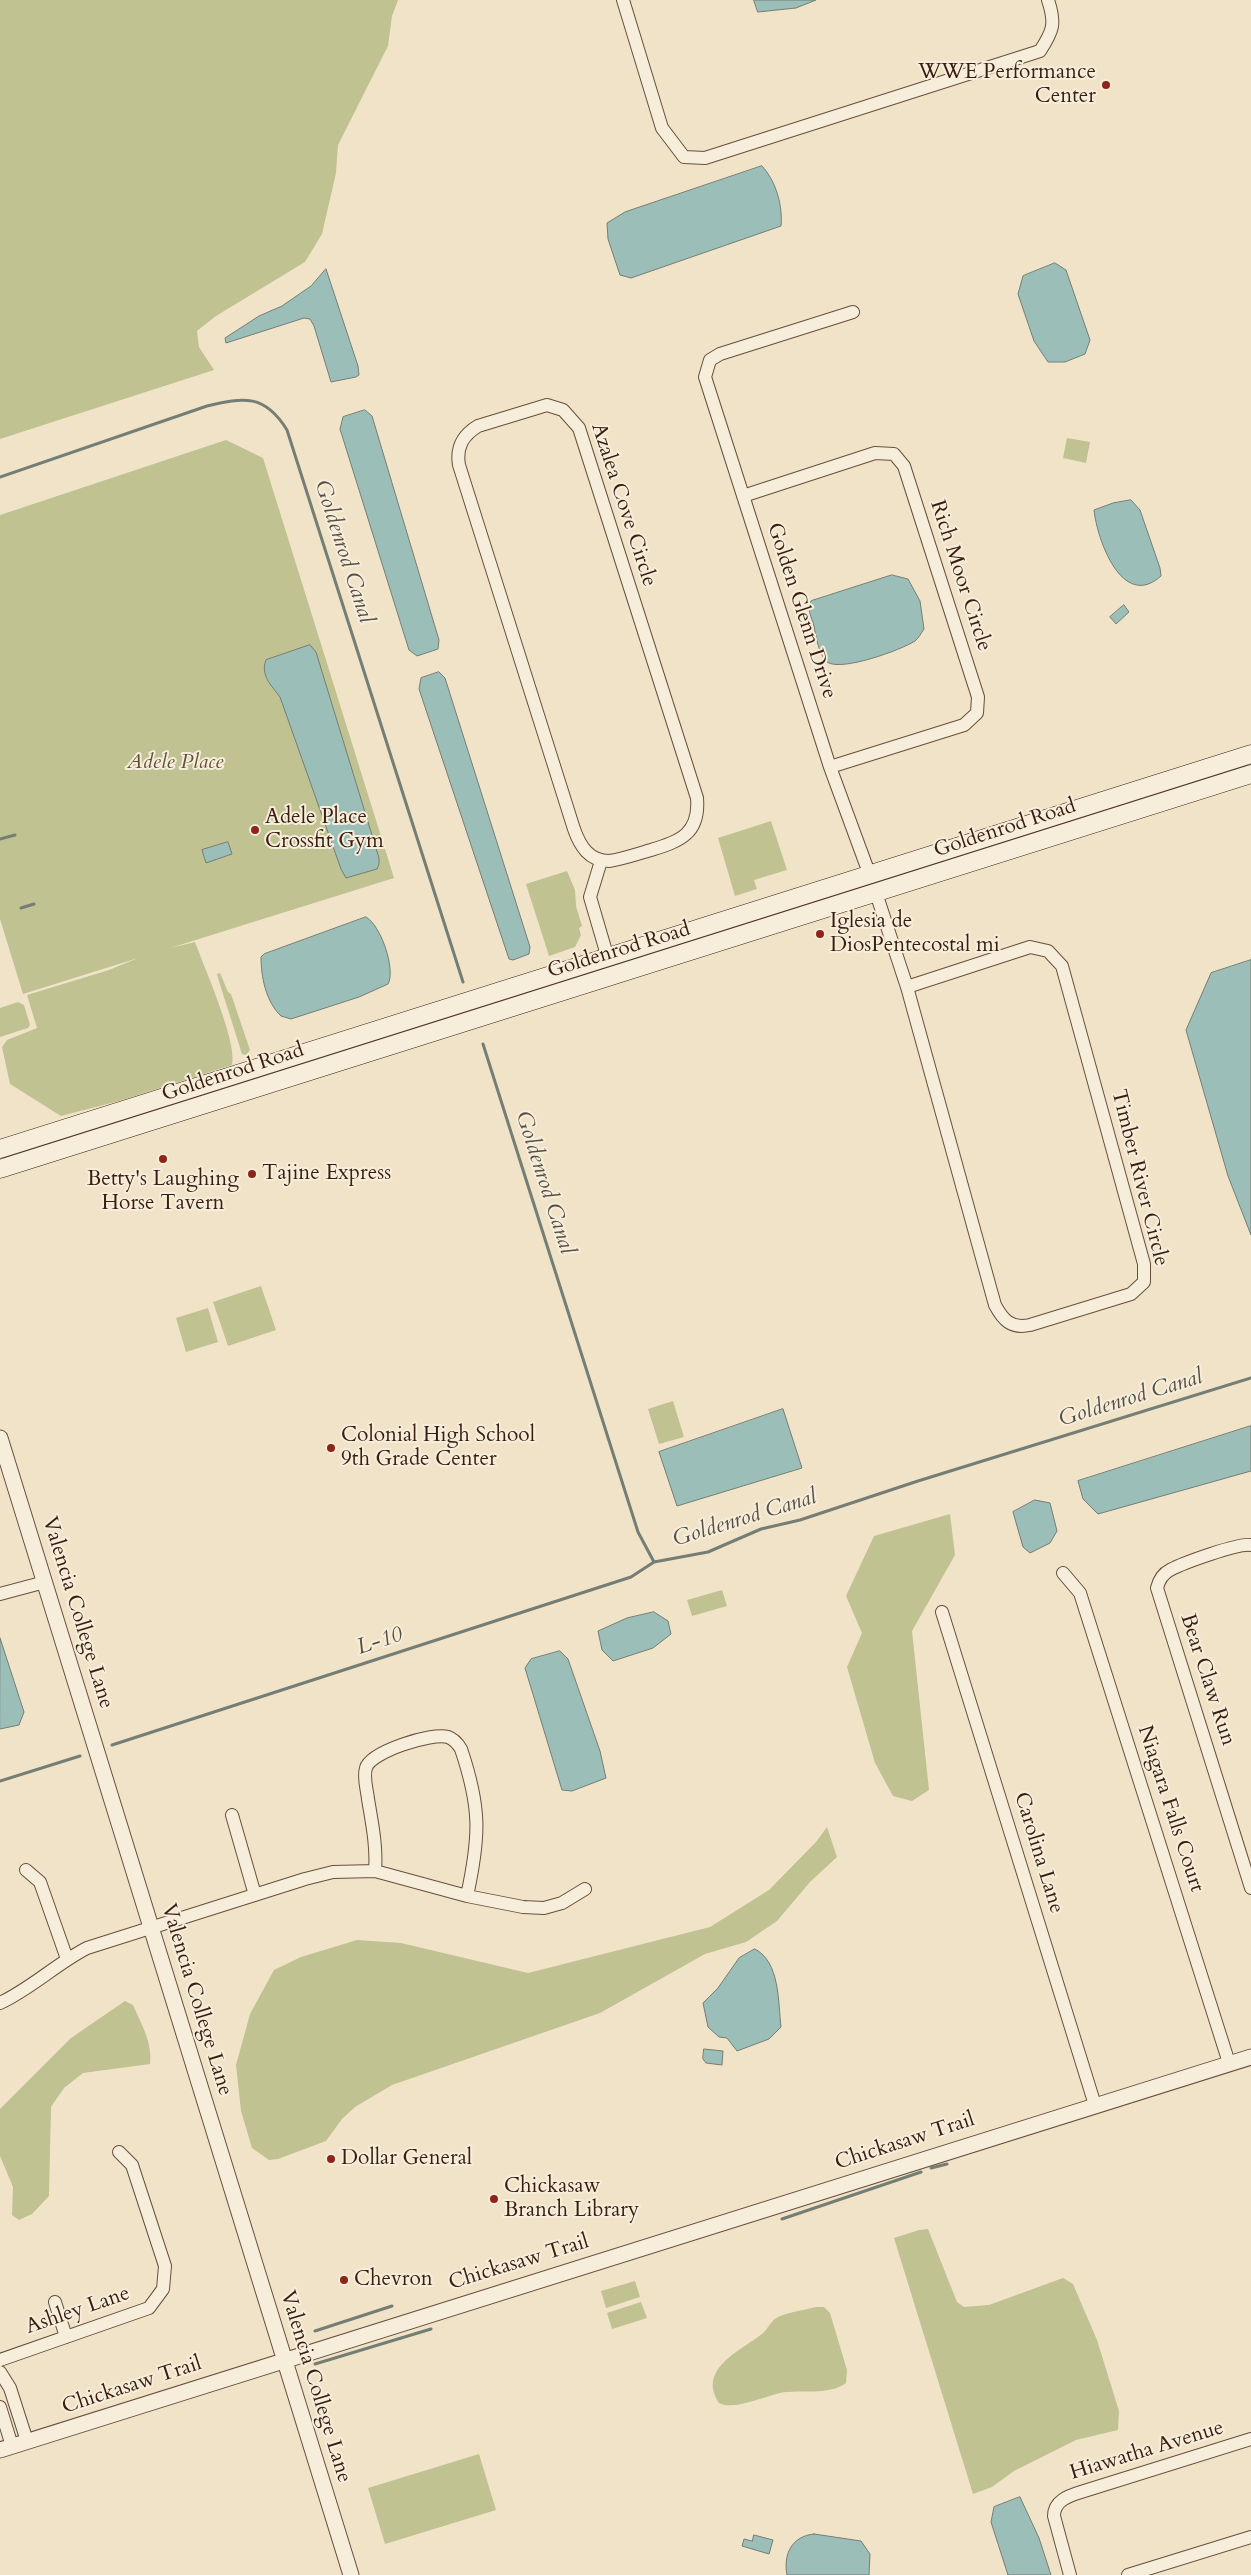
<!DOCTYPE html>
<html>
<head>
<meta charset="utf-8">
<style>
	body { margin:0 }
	canvas { display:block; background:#f1e3c8 }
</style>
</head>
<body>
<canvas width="1251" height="2575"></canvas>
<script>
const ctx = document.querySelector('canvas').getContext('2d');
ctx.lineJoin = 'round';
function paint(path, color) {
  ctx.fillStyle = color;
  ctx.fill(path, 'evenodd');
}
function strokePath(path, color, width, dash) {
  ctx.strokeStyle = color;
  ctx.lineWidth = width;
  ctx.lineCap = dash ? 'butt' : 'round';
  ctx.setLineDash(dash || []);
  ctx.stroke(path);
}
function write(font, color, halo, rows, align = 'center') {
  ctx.font = font + ' Cardo,serif';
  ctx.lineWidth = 4;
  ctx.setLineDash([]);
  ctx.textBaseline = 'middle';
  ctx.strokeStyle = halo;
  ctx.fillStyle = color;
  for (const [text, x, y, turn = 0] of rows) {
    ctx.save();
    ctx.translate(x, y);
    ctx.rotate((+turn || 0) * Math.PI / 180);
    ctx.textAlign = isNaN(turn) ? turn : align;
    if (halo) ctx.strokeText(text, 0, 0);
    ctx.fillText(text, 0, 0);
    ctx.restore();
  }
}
paint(new Path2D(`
	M0,0H398L392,16L388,46L338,145L336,173L322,234L305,262L216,316L197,331L199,347L214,370L0,439Z
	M1067,438L1090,442L1086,463L1063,458Z
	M226,440L263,458L394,878L170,948L195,942C204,967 238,1043 232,1065L119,1101L61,1116L10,1084L2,1047L7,1040L37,1028L27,995L109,970L138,958L23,994L0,919V515Z
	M771,821L787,870L754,880L757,889L735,896L718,838Z
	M567,871L575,890L576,906L582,926L579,928L581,935L575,947L549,956L526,884Z
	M220,973L228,992L231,994L250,1050L246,1055L242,1054L218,978L217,974Z
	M18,1002L24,1005L30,1025L28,1028L0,1037V1008Z
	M261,1286L276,1330L228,1346L213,1302Z
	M208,1308L218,1342L186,1352L176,1318Z
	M673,1401L684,1437L659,1444L648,1409Z
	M950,1514L955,1555L912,1631L929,1790L912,1801L893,1796L875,1763L847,1667L862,1633L846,1596L874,1536Z
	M722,1590L727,1606L692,1616L687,1600Z
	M827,1827L837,1857L810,1882L777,1921L746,1942L705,1954L600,2013L392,2085L355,2107L342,2119L326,2141L278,2159L269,2160L252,2148L241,2111L236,2065L250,2014L274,1970L301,1957L357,1940L401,1943L528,1973L710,1927L769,1890L816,1842Z
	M125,2001L133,2005C141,2023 153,2044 150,2064L83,2073L64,2088L51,2107L49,2196L32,2214L19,2220L12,2215L13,2187L0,2156V2109L71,2038Z
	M928,2229L957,2302L964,2307L989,2305L1063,2278L1073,2284L1097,2340L1119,2411L1118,2430L1076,2440L1014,2471L992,2487L973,2494L894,2238L919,2230Z
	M635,2281L640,2297L606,2308L601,2291Z
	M641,2302L647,2318L612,2329L607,2313Z
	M816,2307H824L830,2313L847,2370L846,2383C829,2396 800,2389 780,2393C766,2396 732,2411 719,2403C697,2369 740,2351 762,2334C768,2329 771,2320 778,2317C789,2312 804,2310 816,2307Z
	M479,2454L496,2510L385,2544L368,2488Z`), '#c0c292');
const water = new Path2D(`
	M754,0H816L796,8L758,12Z
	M762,166C776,181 783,206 781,226L631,278L620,275L608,239L607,223L625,212Z
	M1055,263L1066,270L1090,340L1085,354L1065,362H1048L1034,341L1018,294L1023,276Z
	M326,269L358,366L359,375L356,377L331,382L314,326L310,319L304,318L226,343L225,338L259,316L282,306L311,286Z
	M365,410L372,416L439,640L438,649L417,656L409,650L340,429L343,417Z
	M1131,500L1140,510L1160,568L1161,576C1122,611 1097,539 1094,510L1113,503Z
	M892,575L908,579L920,601L924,629C921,633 919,638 915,641C901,650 841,672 827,662C819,655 816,637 814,626C812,618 806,609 811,601Z
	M1124,605L1129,612L1116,624L1110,617Z
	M310,645L316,652L379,858V864L377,869L346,878L341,869L280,697C271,685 260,675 266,660Z
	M439,672L445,678L530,947L529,954L513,960L509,959L419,689L421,678Z
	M228,842L232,854L206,863L202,850Z
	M366,917C381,925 396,970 388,984L359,997L291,1019L281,1016C266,1002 261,977 261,957L264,954Z
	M1251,960V1235L1228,1176L1186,1030L1211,973Z
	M783,1409L802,1468L677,1506L659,1452Z
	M1251,1426V1471L1098,1514L1083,1499L1078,1481Z
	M1035,1500L1050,1503L1057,1531L1050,1543L1030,1553L1023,1547L1013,1512Z
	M654,1612L668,1621L671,1634L653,1648L613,1661L602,1650L598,1631L627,1618Z
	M0,1638L24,1712L19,1725L0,1729Z
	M560,1651L568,1659L600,1751L606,1778L572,1791L562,1790L525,1668L531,1659Z
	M755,1949C780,1962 778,2001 781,2027L769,2039L737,2051L727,2038L719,2037L708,2027L703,2003L718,1988L739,1958Z
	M704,2049L723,2051L722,2065L706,2063L703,2059Z
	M1020,2497L1039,2538L1051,2575H1008L991,2522L994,2507Z
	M814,2534L861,2541L870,2554L869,2575H787C783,2554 792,2536 814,2534Z
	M754,2535L773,2540L769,2554L742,2546L744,2539L752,2541Z`);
paint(water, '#9bbeb8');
strokePath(water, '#747e75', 1);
strokePath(new Path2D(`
	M0,477L207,406C244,397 265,394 287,430L463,982
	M0,839L15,835
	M21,908L34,904
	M483,1044L638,1532L654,1562
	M112,1745L631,1577L654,1562L708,1552L761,1529L800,1520L918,1481L1251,1378
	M0,1781L80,1756
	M931,2168L947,2164
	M782,2219L921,2172
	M315,2331L392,2306
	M315,2364L431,2329`), '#747e75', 3);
const minor = new Path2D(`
	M623,0L662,128L684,157L705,158L1040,51C1053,31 1056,24 1048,0
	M853,312L720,354L710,360L705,377L830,767L869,873
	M547,405L563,410L579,428L697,798C700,834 680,841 651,850C637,854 623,859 609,861C589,861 580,846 574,829L459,465C456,447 463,435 478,426Z
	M743,496L875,453L894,454L904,466L978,697L977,713L964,725L830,767
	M601,861L590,897L607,955
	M876,893L907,987L995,1305C1003,1320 1011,1329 1030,1325L1131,1294L1144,1282V1264L1062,966L1048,951L1030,947L907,987
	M1251,1545C1238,1543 1183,1563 1170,1570C1162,1574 1159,1580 1157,1588L1251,1888
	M1063,1573L1080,1593L1229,2063
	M0,1594L45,1582
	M942,1612L1095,2105
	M232,1815L255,1895
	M26,1870L40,1882L67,1959
	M375,1871C377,1847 372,1823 368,1799C367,1789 363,1778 366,1768C370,1752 432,1732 448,1737C454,1739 458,1744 461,1749C481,1808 480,1836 467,1896
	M0,2003C32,1988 56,1964 87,1948L305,1879L333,1872L375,1871L467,1896L523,1907L544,1908L562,1903L585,1889
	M55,2302L66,2337
	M0,2360L149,2308L163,2289L165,2266L132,2165L119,2152
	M0,2372L10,2388L27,2441
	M0,2407L12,2446
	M1070,2575L1054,2516C1054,2501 1068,2496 1081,2492L1251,2439
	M1128,2575L1251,2537`);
const tertiary = new Path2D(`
	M0,1438L351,2575
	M0,2450L1251,2057`);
const secondary = new Path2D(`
	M0,1149L1251,754
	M0,1169L1251,774`);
strokePath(minor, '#674f3e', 14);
strokePath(tertiary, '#674f3e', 17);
strokePath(secondary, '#391e10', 19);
strokePath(minor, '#f6eddb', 12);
strokePath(tertiary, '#f6eddb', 15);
strokePath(secondary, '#f6eddb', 18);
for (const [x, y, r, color] of [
	[1106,85,5,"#8f2418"],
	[255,830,5,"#8f2418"],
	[820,934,5,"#8f2418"],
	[163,1159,5,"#8f2418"],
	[252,1174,5,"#8f2418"],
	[331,1448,5,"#8f2418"],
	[331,2159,5,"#8f2418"],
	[494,2199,5,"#8f2418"],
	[344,2280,5,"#8f2418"]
]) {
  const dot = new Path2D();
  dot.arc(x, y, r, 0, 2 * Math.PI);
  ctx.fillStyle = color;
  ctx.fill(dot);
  strokePath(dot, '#f6eddb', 2);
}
write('21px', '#391e10', '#f6eddb', [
	["WWE Performance",1096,73,"right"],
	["Center",1096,97,"right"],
	["Adele Place",265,818],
	["Crossfit Gym",265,842],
	["Iglesia de",830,922],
	["DiosPentecostal mi",830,946],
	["Tajine Express",262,1174],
	["Betty's Laughing",163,1180,"center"],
	["Horse Tavern",163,1204,"center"],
	["Colonial High School",341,1436],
	["9th Grade Center",341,1460],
	["Dollar General",341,2159],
	["Chickasaw",504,2187],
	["Branch Library",504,2211],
	["Chevron",354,2280]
], 'left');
write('21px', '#391e10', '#f6eddb', [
	["Azalea Cove Circle",623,505,72],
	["Rich Moor Circle",960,576,72],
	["Golden Glenn Drive",801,611,72],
	["Goldenrod Road",1005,829,-18],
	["Goldenrod Road",619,951,-17],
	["Goldenrod Road",233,1073,-18],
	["Timber River Circle",1139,1178,76],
	["Valencia College Lane",77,1613,73],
	["Bear Claw Run",1207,1680,72],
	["Niagara Falls Court",1170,1809,72],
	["Carolina Lane",1038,1853,73],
	["Valencia College Lane",196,2000,73],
	["Chickasaw Trail",905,2142,-18],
	["Chickasaw Trail",519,2263,-17],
	["Ashley Lane",78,2311,-19],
	["Chickasaw Trail",132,2386,-18],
	["Valencia College Lane",315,2387,73],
	["Hiawatha Avenue",1147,2451,-17]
]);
write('italic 21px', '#624f37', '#f6eddb', [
	["Adele Place",175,763]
]);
write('italic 22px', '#564e42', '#f6eddb', [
	["Goldenrod Canal",343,552,72],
	["Goldenrod Canal",544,1183,72],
	["Goldenrod Canal",1131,1399,-17],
	["Goldenrod Canal",745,1519,-17],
	["L-10",380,1642,-18]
]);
</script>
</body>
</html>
